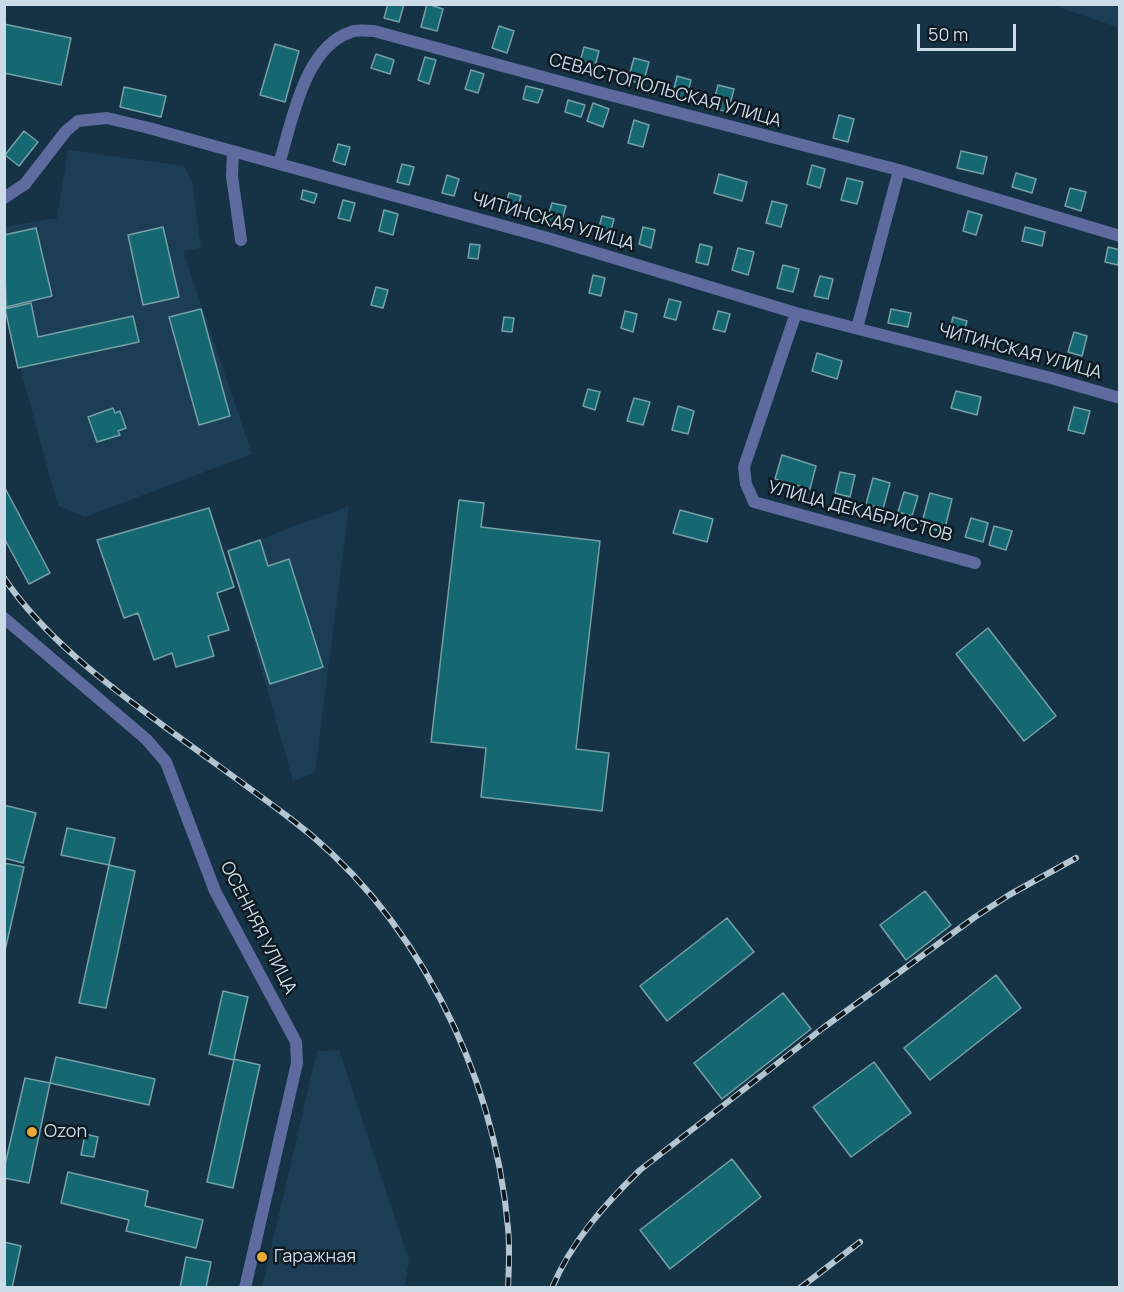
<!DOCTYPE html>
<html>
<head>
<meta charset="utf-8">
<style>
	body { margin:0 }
	#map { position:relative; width:1124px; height:1292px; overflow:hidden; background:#163245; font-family:Manrope,sans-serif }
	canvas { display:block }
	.frame { position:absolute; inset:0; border:6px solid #cbdbe7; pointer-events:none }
	.scale { position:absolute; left:917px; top:24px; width:99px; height:27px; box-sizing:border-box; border:3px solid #cbdbe7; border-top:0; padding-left:8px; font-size:18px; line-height:21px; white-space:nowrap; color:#cbdbe7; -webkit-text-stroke:4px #0d1921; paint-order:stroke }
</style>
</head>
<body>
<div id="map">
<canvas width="1124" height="1292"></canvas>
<div class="frame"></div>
<div class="scale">50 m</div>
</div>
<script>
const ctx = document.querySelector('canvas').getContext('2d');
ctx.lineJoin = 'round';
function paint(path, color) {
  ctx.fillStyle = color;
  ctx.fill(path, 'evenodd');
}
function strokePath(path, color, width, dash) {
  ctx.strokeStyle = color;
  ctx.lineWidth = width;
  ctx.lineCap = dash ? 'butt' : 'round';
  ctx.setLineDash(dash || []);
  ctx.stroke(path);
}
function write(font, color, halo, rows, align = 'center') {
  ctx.font = font + ' Manrope,sans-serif';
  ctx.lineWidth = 5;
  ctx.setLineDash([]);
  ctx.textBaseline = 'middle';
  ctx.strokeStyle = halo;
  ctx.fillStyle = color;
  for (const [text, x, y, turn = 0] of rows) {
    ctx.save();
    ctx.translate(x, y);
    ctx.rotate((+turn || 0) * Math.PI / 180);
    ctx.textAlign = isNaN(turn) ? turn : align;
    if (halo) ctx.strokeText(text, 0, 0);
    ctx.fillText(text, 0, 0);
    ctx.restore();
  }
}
paint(new Path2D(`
	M1053,5H1119V28Z
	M68,150L184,166L192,181L201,248L183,251L252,454L85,517L58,506L5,313L4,227L57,218Z
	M349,506L315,772L293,781L228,551Z
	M339,1050L409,1261L404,1287H262L317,1051Z`), '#1b3e55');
const building = new Path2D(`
	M388,4H404L399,22L384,18Z
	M427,4L443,9L437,31L421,27Z
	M4,24L71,38L61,85L4,73Z
	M499,26L514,31L507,53L492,48Z
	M275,44L299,51L285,102L260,95Z
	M584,47L599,51L593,74L578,69Z
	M376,54L394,60L390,74L371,68Z
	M425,57L436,60L429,84L418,80Z
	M634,58L649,62L643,84L628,80Z
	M471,70L484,74L478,93L465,89Z
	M677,76L691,80L686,100L672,97Z
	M718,85L734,89L728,112L712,108Z
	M526,86L543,90L538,103L523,99Z
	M124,87L166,96L161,117L120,107Z
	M568,100L585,105L581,117L565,112Z
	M593,103L609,109L603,127L587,121Z
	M839,115L854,119L848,142L833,138Z
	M634,120L649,125L643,147L628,143Z
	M24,131L38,142L19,166L5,155Z
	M338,144L350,147L345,165L333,161Z
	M961,151L987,157L983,174L957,168Z
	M402,164L414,167L409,185L397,182Z
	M812,165L825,169L820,188L807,184Z
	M1016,173L1036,179L1032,193L1012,187Z
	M719,174L747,182L742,201L714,193Z
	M447,175L459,179L454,196L442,193Z
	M847,178L863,182L857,204L841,200Z
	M1070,188L1086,192L1081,211L1065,206Z
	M303,190L317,194L314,203L301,199Z
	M509,193L521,196L516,214L504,211Z
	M343,200L355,203L350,221L338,218Z
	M772,201L787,205L781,227L766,223Z
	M552,203L566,206L560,227L546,223Z
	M384,210L398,214L393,235L379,231Z
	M968,211L982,215L976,235L963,231Z
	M602,216L614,219L609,237L597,234Z
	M163,227L179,297L143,305L128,235Z
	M643,227L655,230L651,248L639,244Z
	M1025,227L1045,232L1042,246L1022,241Z
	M36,228L52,296L6,307L4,235Z
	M470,244L480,245L478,259L468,258Z
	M700,244L712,247L708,265L696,262Z
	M1108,247L1120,250L1118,265L1105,262Z
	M738,248L754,252L748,275L732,270Z
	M783,265L799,269L793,292L777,288Z
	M593,275L605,278L601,296L589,293Z
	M820,276L833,279L828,299L814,296Z
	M376,287L388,290L383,308L371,305Z
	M669,299L681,302L676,320L664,317Z
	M31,303L38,337L133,316L139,342L18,368L5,309Z
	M201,309L230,416L199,425L169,317Z
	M891,309L911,313L908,327L888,323Z
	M625,311L637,314L633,332L621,328Z
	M718,311L730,314L725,332L713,329Z
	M504,317L514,318L512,332L502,331Z
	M953,317L967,321L961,341L948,337Z
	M1074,332L1087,336L1082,356L1068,352Z
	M817,353L842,361L837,379L812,371Z
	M588,389L600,392L595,410L583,406Z
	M956,391L981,397L977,415L951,408Z
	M634,398L650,402L643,425L627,421Z
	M678,406L694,411L688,434L672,430Z
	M1074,407L1090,411L1084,434L1068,430Z
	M113,408L115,413L120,411L126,428L118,431L120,435L97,442L88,417Z
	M782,455L816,466L810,489L775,479Z
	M840,472L855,475L850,497L835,493Z
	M873,478L890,483L883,509L866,504Z
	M5,488L50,573L29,584L4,538Z
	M904,492L918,496L912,516L898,512Z
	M930,493L952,499L944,532L921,526Z
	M459,500L484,503L481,527L600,541L576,749L609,753L602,811L481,797L486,748L431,742Z
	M209,508L234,587L217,593L229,630L208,636L214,656L176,667L172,653L154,660L138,613L124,618L97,540Z
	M680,510L713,519L707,542L673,533Z
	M971,518L988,523L983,542L965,537Z
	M994,526L1012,531L1006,550L989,545Z
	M260,540L268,566L289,559L323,667L270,684L228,551Z
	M988,628L1056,716L1024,741L956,654Z
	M4,805L36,813L23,863L4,858Z
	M67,828L115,838L109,865L135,871L106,1008L79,1003L109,865L61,855Z
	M4,863L24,867L4,955Z
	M925,891L951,925L906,960L880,925Z
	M727,918L754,952L667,1021L640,986Z
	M996,975L1021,1008L930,1080L904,1048Z
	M223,991L248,997L234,1059L260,1065L233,1188L207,1182L234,1060L209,1054Z
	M783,993L811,1029L722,1099L694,1063Z
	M56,1057L155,1079L149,1105L50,1083L29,1183L4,1178V1169L25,1078L50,1083Z
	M874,1062L911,1113L851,1157L813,1107Z
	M85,1134L98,1137L94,1157L81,1155Z
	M732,1159L761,1197L670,1269L640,1230Z
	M68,1172L148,1191L145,1206L203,1220L196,1248L126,1231L129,1220L61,1203Z
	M4,1242L21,1246L12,1288H4Z
	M186,1257L211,1262L206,1288H180Z`);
paint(building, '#156871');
strokePath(building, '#75a0a6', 1.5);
strokePath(new Path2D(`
	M233,152L232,176L241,240
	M279,164C292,122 304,47 351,32C357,29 367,31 374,31L602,93L899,170L1120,236
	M4,198L25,184L66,131L78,121L107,118L149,128L551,239L796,313L1051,378L1120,398
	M796,313L744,467L746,484L754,502L975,563
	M857,328L899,170
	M4,618L146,739L166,762L215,891L296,1042L297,1063L245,1288`), '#5d6b9f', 12);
const rail = new Path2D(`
	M4,578C45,638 104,682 161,724C203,755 246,785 287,816C415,911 494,1071 508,1228C510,1248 509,1268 508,1288
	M552,1288C571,1242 605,1204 640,1170L823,1028L975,917L1009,895L1076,858
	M800,1288L860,1242`);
strokePath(rail, '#b4c5d2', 6);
strokePath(rail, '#0d1921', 4, [11]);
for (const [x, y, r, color] of [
	[32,1132,6,"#e9ab38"],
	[262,1257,6,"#e9ab38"]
]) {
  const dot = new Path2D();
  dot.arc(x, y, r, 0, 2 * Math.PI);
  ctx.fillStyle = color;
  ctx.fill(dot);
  strokePath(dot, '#0d1921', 2);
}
write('18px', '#cbdbe7', '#0d1921', [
	["СЕВАСТОПОЛЬСКАЯ УЛИЦА",665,91,15],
	["ЧИТИНСКАЯ УЛИЦА",553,222,16],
	["ЧИТИНСКАЯ УЛИЦА",1020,352,15],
	["УЛИЦА ДЕКАБРИСТОВ",860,512,15],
	["ОСЕННЯЯ УЛИЦА",258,928,63]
]);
write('18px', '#cbdbe7', '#0d1921', [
	["Ozon",44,1132],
	["Гаражная",274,1257]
], 'left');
</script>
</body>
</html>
